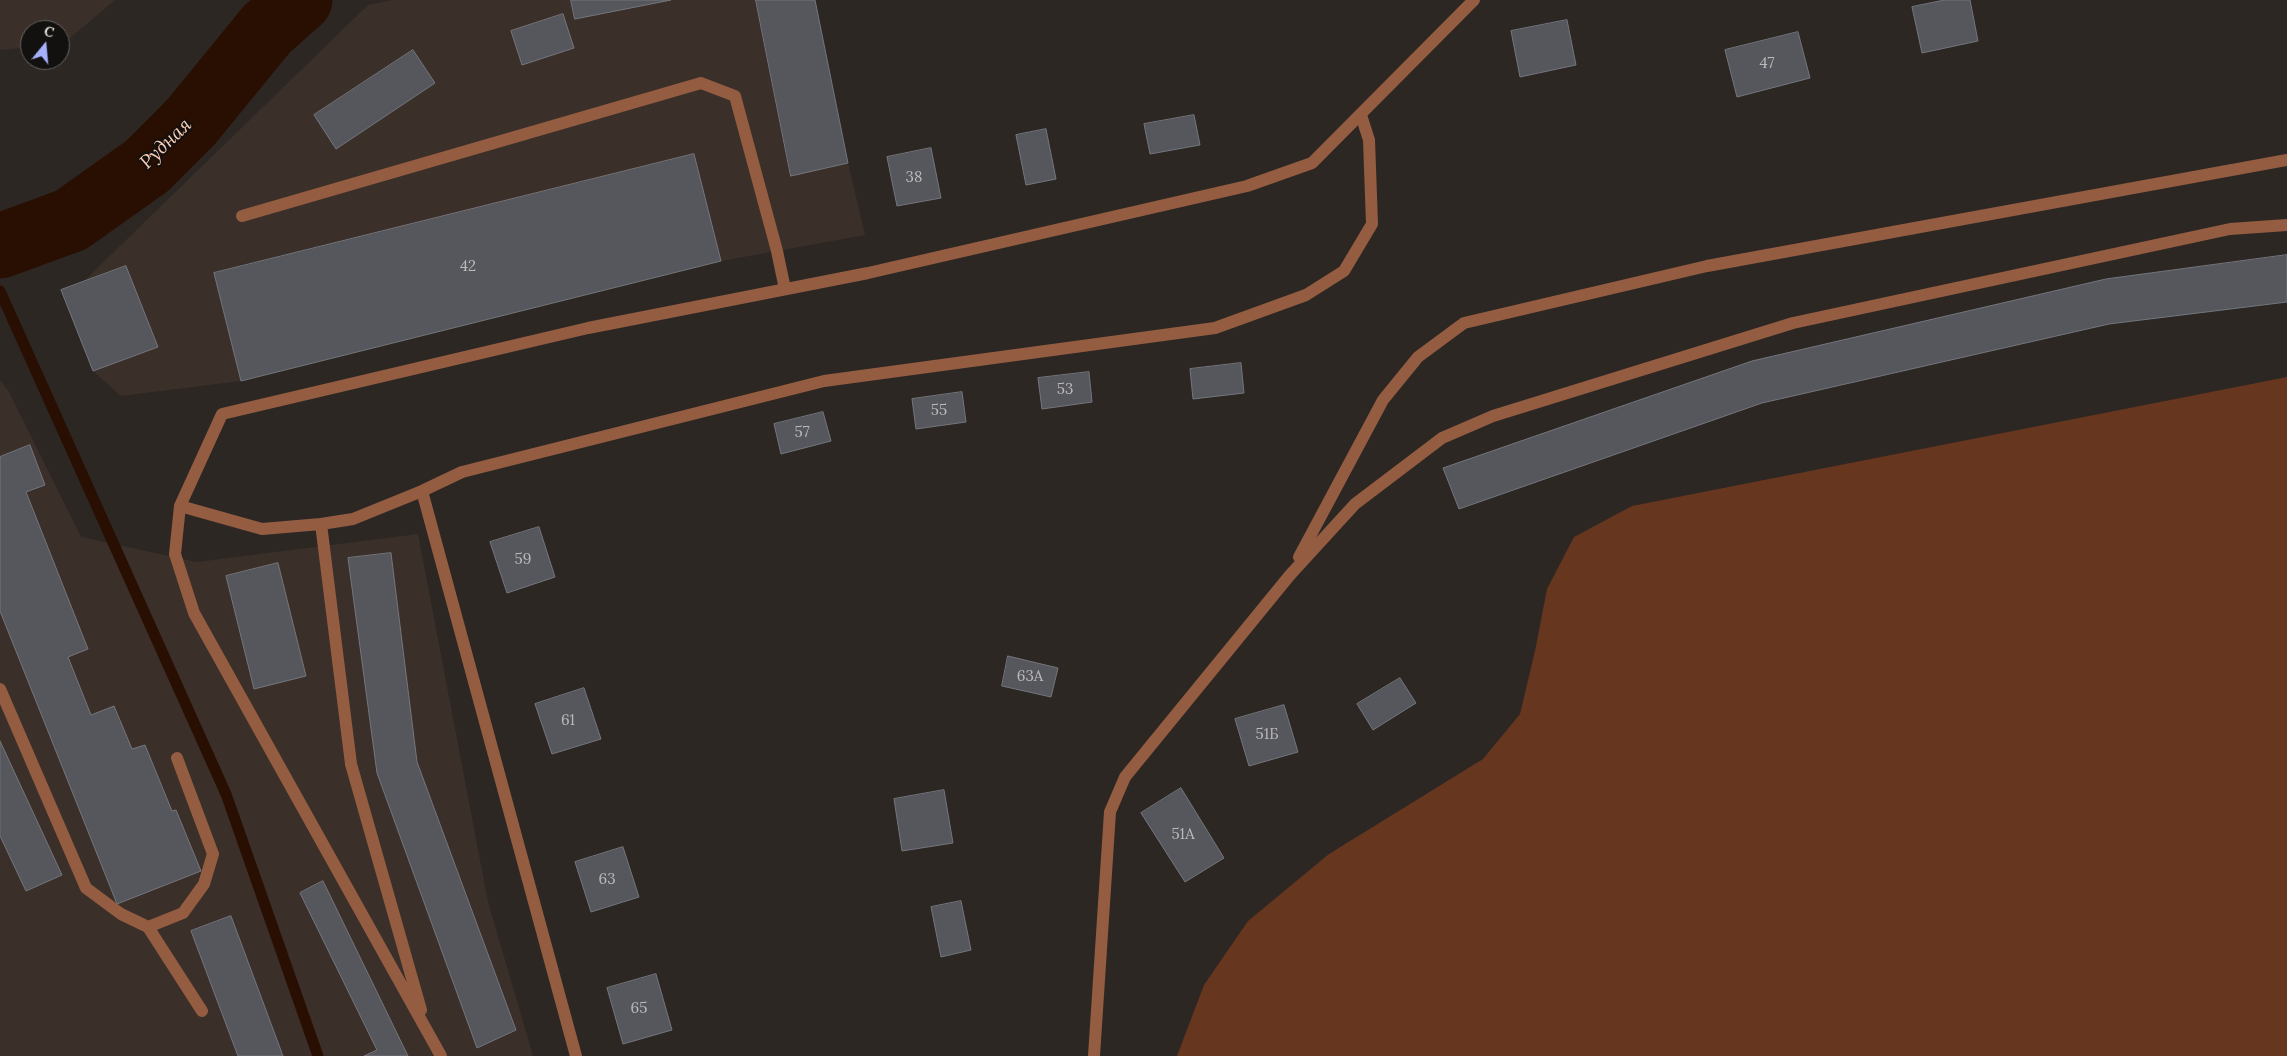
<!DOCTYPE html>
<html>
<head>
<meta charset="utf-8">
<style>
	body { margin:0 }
	#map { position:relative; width:2287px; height:1056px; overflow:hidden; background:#2d2724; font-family:Lora,serif }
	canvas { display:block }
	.north { position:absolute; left:20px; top:20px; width:50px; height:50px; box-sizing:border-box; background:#13110f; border:1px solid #64615f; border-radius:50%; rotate:17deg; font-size:14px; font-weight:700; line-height:20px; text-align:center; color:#dedad8 }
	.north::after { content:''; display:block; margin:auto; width:18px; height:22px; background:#a5b1fc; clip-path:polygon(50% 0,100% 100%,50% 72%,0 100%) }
</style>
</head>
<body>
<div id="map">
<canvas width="2287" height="1056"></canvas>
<div class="north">С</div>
</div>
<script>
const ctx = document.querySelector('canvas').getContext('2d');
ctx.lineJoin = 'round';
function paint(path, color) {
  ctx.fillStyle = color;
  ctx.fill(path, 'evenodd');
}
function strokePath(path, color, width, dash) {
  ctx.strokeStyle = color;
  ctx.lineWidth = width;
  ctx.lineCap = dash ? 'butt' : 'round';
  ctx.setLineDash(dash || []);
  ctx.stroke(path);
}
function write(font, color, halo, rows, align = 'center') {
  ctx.font = font + ' Lora,serif';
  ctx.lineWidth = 4;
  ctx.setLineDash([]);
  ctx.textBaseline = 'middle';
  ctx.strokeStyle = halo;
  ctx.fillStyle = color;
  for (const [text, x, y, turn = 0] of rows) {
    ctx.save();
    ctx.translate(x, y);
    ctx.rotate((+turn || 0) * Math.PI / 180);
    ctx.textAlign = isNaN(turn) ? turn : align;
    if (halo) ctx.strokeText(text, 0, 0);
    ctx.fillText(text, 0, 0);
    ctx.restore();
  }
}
paint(new Path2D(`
	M0,0H115L64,43H60V30H30V47L0,50Z
	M392,0H815L848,163L865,235L721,261L241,381L121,396L93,371L61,290L85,280L368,5Z
	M0,380L9,392L81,537L197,562L418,534L488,902L533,1056H0Z`), '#3b2f29');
paint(new Path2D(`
	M2287,377V1056H1177L1204,985L1248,921L1329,854L1483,759L1520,714L1535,651L1547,589L1574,537L1632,506Z`), '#66361e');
strokePath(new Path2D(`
	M0,291L226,794L318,1056`), '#290e02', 11);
strokePath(new Path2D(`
	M0,246L71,220L147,166L191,122L267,29L300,0`), '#290e02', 65);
const building = new Path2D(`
	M571,0H671L575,19Z
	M756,0H815L848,163L791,176Z
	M1945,0H1970L1978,41L1922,53L1912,7Z
	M563,14L574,48L522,65L511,31Z
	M1567,20L1576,65L1520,77L1511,31Z
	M1798,32L1810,78L1737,97L1725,50Z
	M413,50L435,83L336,149L314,115Z
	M1194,115L1200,145L1150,154L1144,124Z
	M1046,129L1056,179L1026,185L1016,135Z
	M931,148L941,198L897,206L887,157Z
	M694,154L721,261L241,381L214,273Z
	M2287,255V302L2109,324L1762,403L1459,509L1443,468L1752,361L2106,279Z
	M126,266L158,347L93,371L61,290Z
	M1241,363L1244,393L1193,399L1190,369Z
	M1089,372L1092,402L1042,409L1038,378Z
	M962,392L966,422L916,429L912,399Z
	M823,412L831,441L781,454L774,424Z
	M30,445L45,485L26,492L88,649L68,657L91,715L114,706L132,749L145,745L172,811L176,810L201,871L117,904L0,611V457Z
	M539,527L555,577L507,593L490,542Z
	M391,553L417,762L516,1030L477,1048L377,773L348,558Z
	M278,563L306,676L254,689L226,576Z
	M1008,656L1058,668L1051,697L1002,686Z
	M1400,678L1416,703L1373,730L1357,704Z
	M584,688L601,739L552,754L535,704Z
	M1284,705L1298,752L1249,766L1235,719Z
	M0,741L62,875L26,891L0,836Z
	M1181,788L1224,858L1185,882L1141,813Z
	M944,790L953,843L902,851L894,799Z
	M623,847L639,897L591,912L575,862Z
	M323,881L408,1056H364L377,1050L300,893Z
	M961,901L971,950L941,957L931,907Z
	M231,916L283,1056H238L191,931Z
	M656,974L672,1030L623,1044L607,988Z`);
paint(building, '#55575d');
strokePath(building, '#74767d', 1);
strokePath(new Path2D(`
	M242,216L701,83L735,96L777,251L785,289
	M422,491L576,1056
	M180,506L262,529L321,524L353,519L422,491L462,472L824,381L1215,328L1306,295L1344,271L1372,224L1369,140L1361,115
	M321,524L351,764L421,1010
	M1299,557L1383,400L1418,357L1464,323L1707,266L2287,160
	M0,689L86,888L121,914L148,927L183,913L204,884L213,854L177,758
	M148,927L202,1011
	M441,1056L194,613L175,554L180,506L222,414L588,328L868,273L1247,186L1312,163L1474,0
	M1094,1056L1110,812L1125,777L1290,575L1355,504L1442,438L1493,416L1793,323L2230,229L2287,225`), '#945d41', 12);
write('15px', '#bcb9b9', null, [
	["47",1767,64],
	["38",914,178],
	["42",468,267],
	["53",1065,390],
	["55",939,411],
	["57",802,433],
	["59",523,560],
	["63А",1030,677],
	["61",568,721],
	["51Б",1267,735],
	["51А",1183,835],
	["63",607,880],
	["65",639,1009]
]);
write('italic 19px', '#fdcdb7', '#13110f', [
	["Рудная",166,144,-44]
]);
</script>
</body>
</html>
